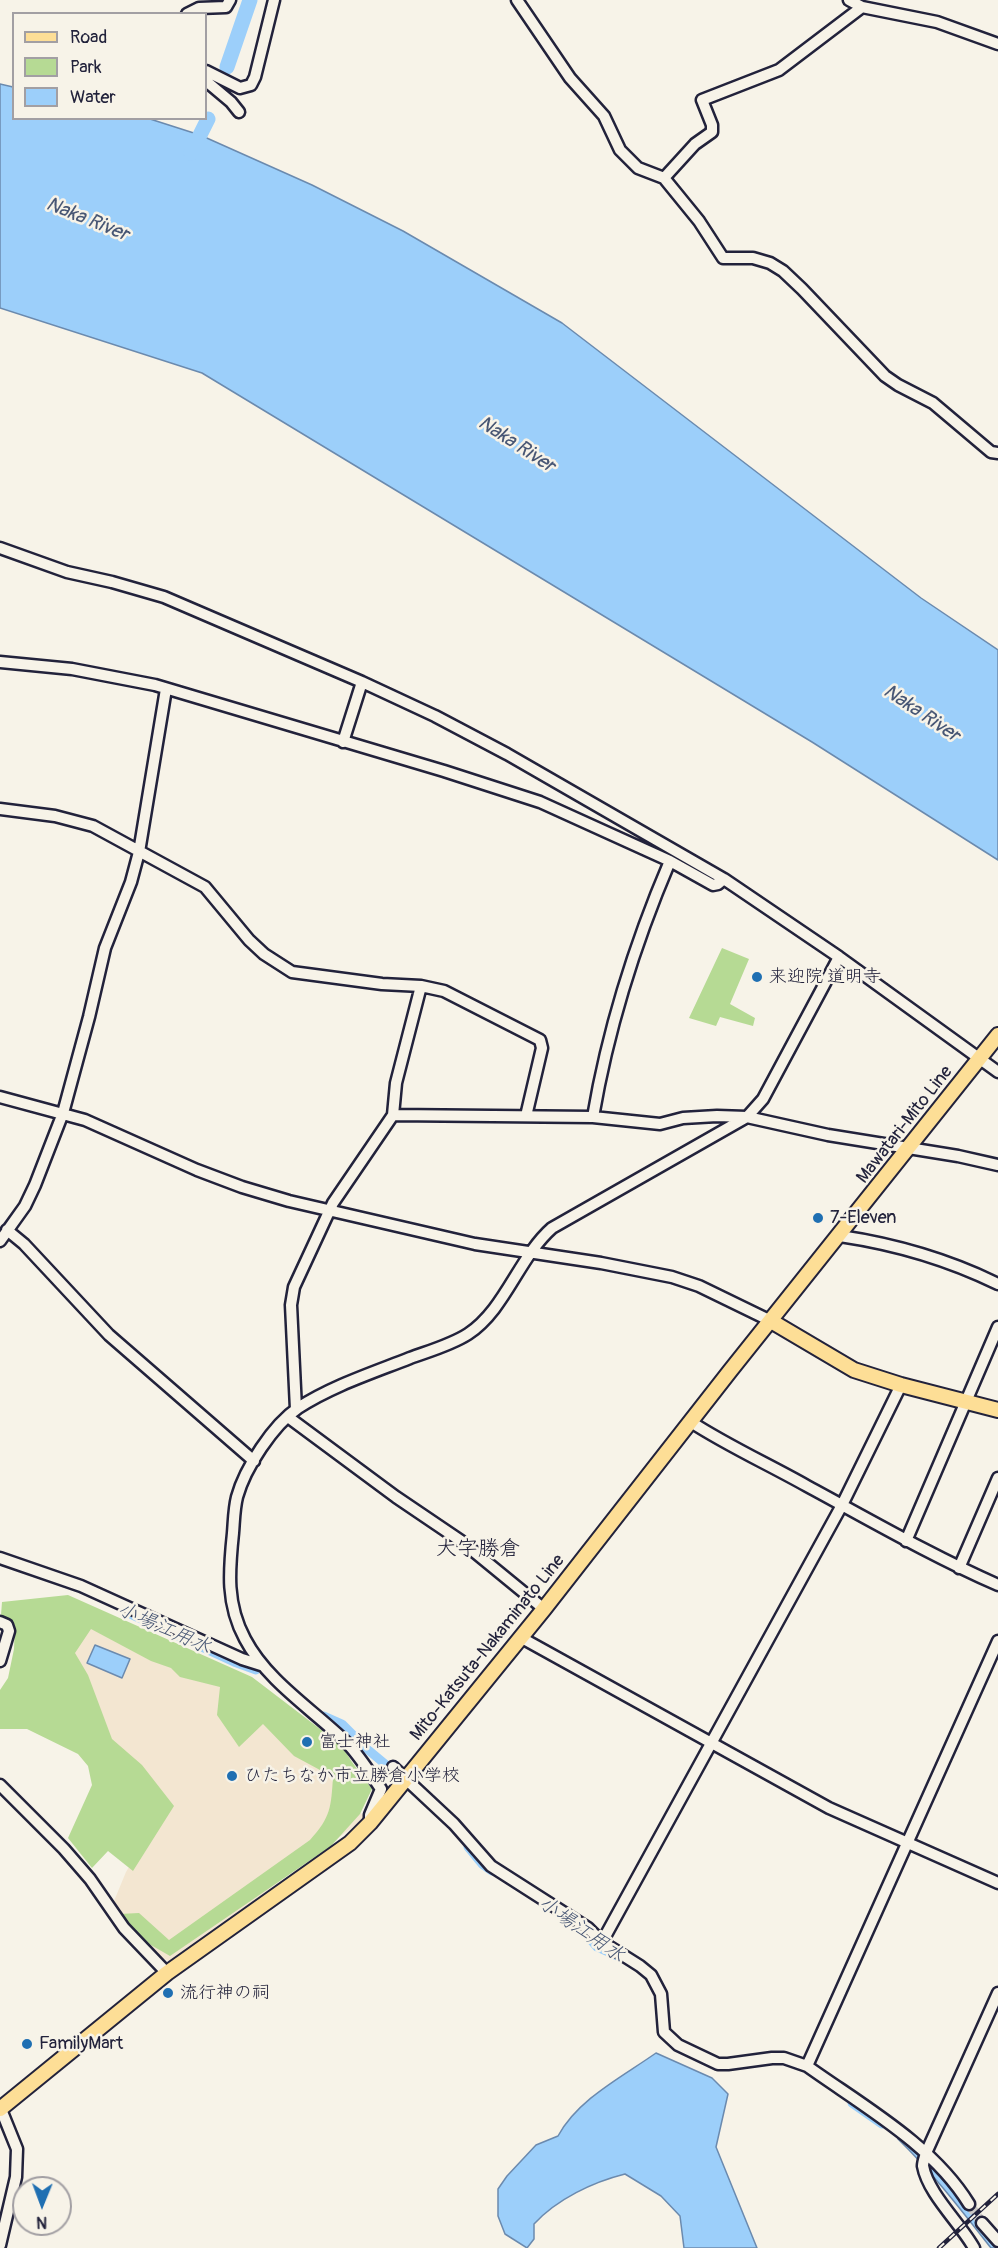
<!DOCTYPE html>
<html>
<head>
<meta charset="utf-8">
<style>
	body { margin:0 }
	#map { position:relative; width:998px; height:2248px; overflow:hidden; background:#f7f3e8; font-family:Pangolin,sans-serif }
	canvas { display:block }
	.legend { position:absolute; left:12px; top:12px; width:195px; height:108px; box-sizing:border-box; background:#f7f3e8; border:2px solid #a29fa3; margin:0; padding:8px 10px; list-style:none; font-size:18px; color:#22223b }
	.legend li { display:flex; align-items:center; gap:12px; height:30px }
	.legend b { width:30px; border:2px solid #a29fa3 }
	.north { position:absolute; left:12px; top:2176px; width:60px; height:60px; box-sizing:border-box; background:#f7f3e8; border:2px solid #a29fa3; border-radius:50%; rotate:181deg; font-size:16px; font-weight:700; line-height:24px; text-align:center; color:#22223b }
	.north::after { content:''; display:block; margin:auto; width:21px; height:27px; background:#1f6fb2; clip-path:polygon(50% 0,100% 100%,50% 72%,0 100%) }
</style>
</head>
<body>
<div id="map">
<canvas width="998" height="2248"></canvas>
<ul class="legend">
<li><b style="height:8px;background:#fdde96"></b>Road</li>
<li><b style="height:16px;background:#b6da94"></b>Park</li>
<li><b style="height:16px;background:#9ccffa"></b>Water</li>
</ul>
<div class="north">N</div>
</div>
<script>
const ctx = document.querySelector('canvas').getContext('2d');
ctx.lineJoin = 'round';
function paint(path, color) {
  ctx.fillStyle = color;
  ctx.fill(path, 'evenodd');
}
function strokePath(path, color, width, dash) {
  ctx.strokeStyle = color;
  ctx.lineWidth = width;
  ctx.lineCap = dash ? 'butt' : 'round';
  ctx.setLineDash(dash || []);
  ctx.stroke(path);
}
function write(font, color, halo, rows, align = 'center') {
  ctx.font = font + ' Pangolin,"Klee One",sans-serif';
  ctx.lineWidth = 5;
  ctx.setLineDash([]);
  ctx.textBaseline = 'middle';
  ctx.strokeStyle = halo;
  ctx.fillStyle = color;
  for (const [text, x, y, turn = 0] of rows) {
    ctx.save();
    ctx.translate(x, y);
    ctx.rotate((+turn || 0) * Math.PI / 180);
    ctx.textAlign = isNaN(turn) ? turn : align;
    if (halo) ctx.strokeText(text, 0, 0);
    ctx.fillText(text, 0, 0);
    ctx.restore();
  }
}
paint(new Path2D(`
	M96,1613L270,1711L365,1818L171,1962L156,1955L133,1929L114,1901L126,1872L164,1806L108,1747L66,1659Z`), '#f3e6d1');
paint(new Path2D(`
	M722,948L749,959L730,1004L755,1018L753,1026L720,1017L716,1026L689,1018Z
	M68,1595L252,1677L341,1745L352,1762L372,1789L360,1814L331,1846L170,1956L144,1941L119,1914L139,1913L169,1940L310,1840C331,1817 331,1807 333,1777L294,1756L263,1724L239,1747L217,1715L220,1687L180,1677L171,1668L151,1661L91,1629L75,1653L88,1675L112,1739L142,1765L174,1806L133,1871L108,1851L92,1868L68,1838L92,1785L88,1766L78,1754L27,1729H0V1690L8,1678L14,1649L15,1625L1,1615L2,1602Z`), '#b6da94');
const water = new Path2D(`
	M0,84L13,87L14,118L150,119L200,135L312,185L403,231L562,323L921,598L998,650V860L812,742L202,373L0,308Z
	M95,1645L130,1659L122,1678L87,1663Z
	M656,2053L712,2078L728,2094L716,2147L757,2248H684L680,2216L661,2196L625,2174C593,2182 557,2199 534,2224V2239L527,2248L505,2234L498,2216V2189L507,2176L536,2145L558,2136C578,2099 622,2077 656,2053Z
	M903,2137L955,2191L998,2248H991C961,2210 933,2173 898,2139Z`);
paint(water, '#9ccffa');
strokePath(water, '#6b8aae', 1.5);
strokePath(new Path2D(`
	M132,1615L234,1662L256,1670
	M324,1716L342,1724L367,1749L397,1774
	M468,1847L482,1864L492,1871
	M577,1924L597,1947L617,1956
	M852,2103L882,2124`), '#9ccffa', 9);
strokePath(new Path2D(`
	M227,67L250,0
	M191,153L208,119`), '#9ccffa', 15);
strokePath(new Path2D(`
	M969,2204L982,2223`), '#ccc9c5', 10, [10, 5]);
const minor = new Path2D(`
	M517,0L570,78L604,116L620,150L638,168L664,178L699,221L723,258H753L770,263L783,271L802,289L885,376L898,385L933,403L991,452L998,453
	M849,0L862,7L937,22L998,44
	M187,14L199,8L226,7L230,0
	M206,71L240,88L251,85L255,77L274,0
	M206,81L231,102L239,112
	M664,178L695,144L712,132V125L702,100L779,70L862,7
	M0,548L67,572L112,582L164,597L362,682L435,716L507,754L724,879L839,957L998,1072
	M0,662L72,669L155,685L444,771L540,802L670,861L713,885L718,884L724,879
	M343,742L362,682
	M0,809L55,816L93,826L205,887L249,940L264,954L292,972L382,984L421,986L444,991L540,1040L542,1048L526,1116
	M0,1097L85,1120L197,1170L242,1187L289,1201L475,1244L601,1263L672,1277L699,1286L771,1321
	M393,1115L593,1117L660,1124L683,1118L717,1116L747,1117L828,1135L958,1156L998,1165
	M593,1117C608,1029 635,943 670,861
	M7,1230L24,1244L109,1335L254,1461
	M840,1236C894,1244 949,1260 998,1284
	M0,1241L25,1206L35,1185L63,1113L89,1017L105,948L131,882L139,852L166,689
	M296,1409L291,1305L294,1287L333,1203L393,1115L396,1083L421,986
	M288,1417L396,1497L461,1541L544,1609
	M691,1422C728,1446 768,1464 807,1486C870,1520 932,1556 998,1585
	M906,1541L998,1327
	M0,1558L81,1586L242,1659L261,1665
	M959,1568L998,1478
	M0,1622L7,1625L9,1631L0,1661
	M520,1637L829,1808L998,1883
	M393,1767L454,1824L491,1866L588,1928L602,1942L640,1966L651,1975L661,1994L664,2032L678,2045L718,2064H728L772,2058H784L807,2066C863,2106 933,2145 969,2204
	M0,1785L64,1849L90,1879L124,1928L167,1973
	M370,1822V1815L381,1789C370,1773 359,1755 346,1742C312,1709 267,1681 245,1639C226,1604 229,1571 233,1533C234,1521 234,1509 237,1497C245,1468 273,1425 298,1408C332,1386 372,1373 410,1358C429,1351 451,1345 468,1334C505,1310 519,1257 552,1228L747,1117L763,1099L839,957
	M602,1942L842,1505L901,1385
	M807,2066L998,1641
	M0,2107L17,2149L16,2177L0,2245
	M982,2223L998,2241
	M974,2248C961,2224 928,2194 923,2166C923,2162 925,2157 926,2153L998,1993`);
const major = new Path2D(`
	M771,1321L854,1370L901,1385L998,1410
	M0,2109L167,1973L350,1843L370,1823L544,1609L730,1371L998,1035`);
strokePath(minor, '#22223b', 15);
strokePath(major, '#22223b', 18);
strokePath(minor, '#f7f3e8', 10);
strokePath(major, '#fdde96', 14);
const rail = new Path2D(`
	M939,2248L998,2194`);
strokePath(rail, '#22223b', 4.5);
strokePath(rail, '#f7f3e8', 2, [7]);
for (const [x, y, r, color] of [
	[757,977,6,"#1f6fb2"],
	[818,1218,6,"#1f6fb2"],
	[307,1742,6,"#1f6fb2"],
	[232,1776,6,"#1f6fb2"],
	[168,1993,6,"#1f6fb2"],
	[27,2044,6,"#1f6fb2"]
]) {
  const dot = new Path2D();
  dot.arc(x, y, r, 0, 2 * Math.PI);
  ctx.fillStyle = color;
  ctx.fill(dot);
  strokePath(dot, '#f7f3e8', 2);
}
write('18px', '#22223b', '#f7f3e8', [
	["来迎院 道明寺",769,977],
	["7-Eleven",830,1218],
	["富士神社",319,1742],
	["ひたちなか市立勝倉小学校",244,1776],
	["流行神の祠",180,1993],
	["FamilyMart",39,2044]
], 'left');
write('18px', '#22223b', '#f7f3e8', [
	["Mawatari-Mito Line",905,1125,-52],
	["Mito-Katsuta-Nakaminato Line",488,1648,-51]
]);
write('italic 20px', '#475674', '#f7f3e8', [
	["Naka River",87,220,22],
	["Naka River",516,445,33],
	["Naka River",921,714,34],
	["小場江用水",164,1629,24],
	["小場江用水",581,1930,35]
]);
write('21px', '#22223b', '#f7f3e8', [
	["大字勝倉",478,1550]
]);
</script>
</body>
</html>
